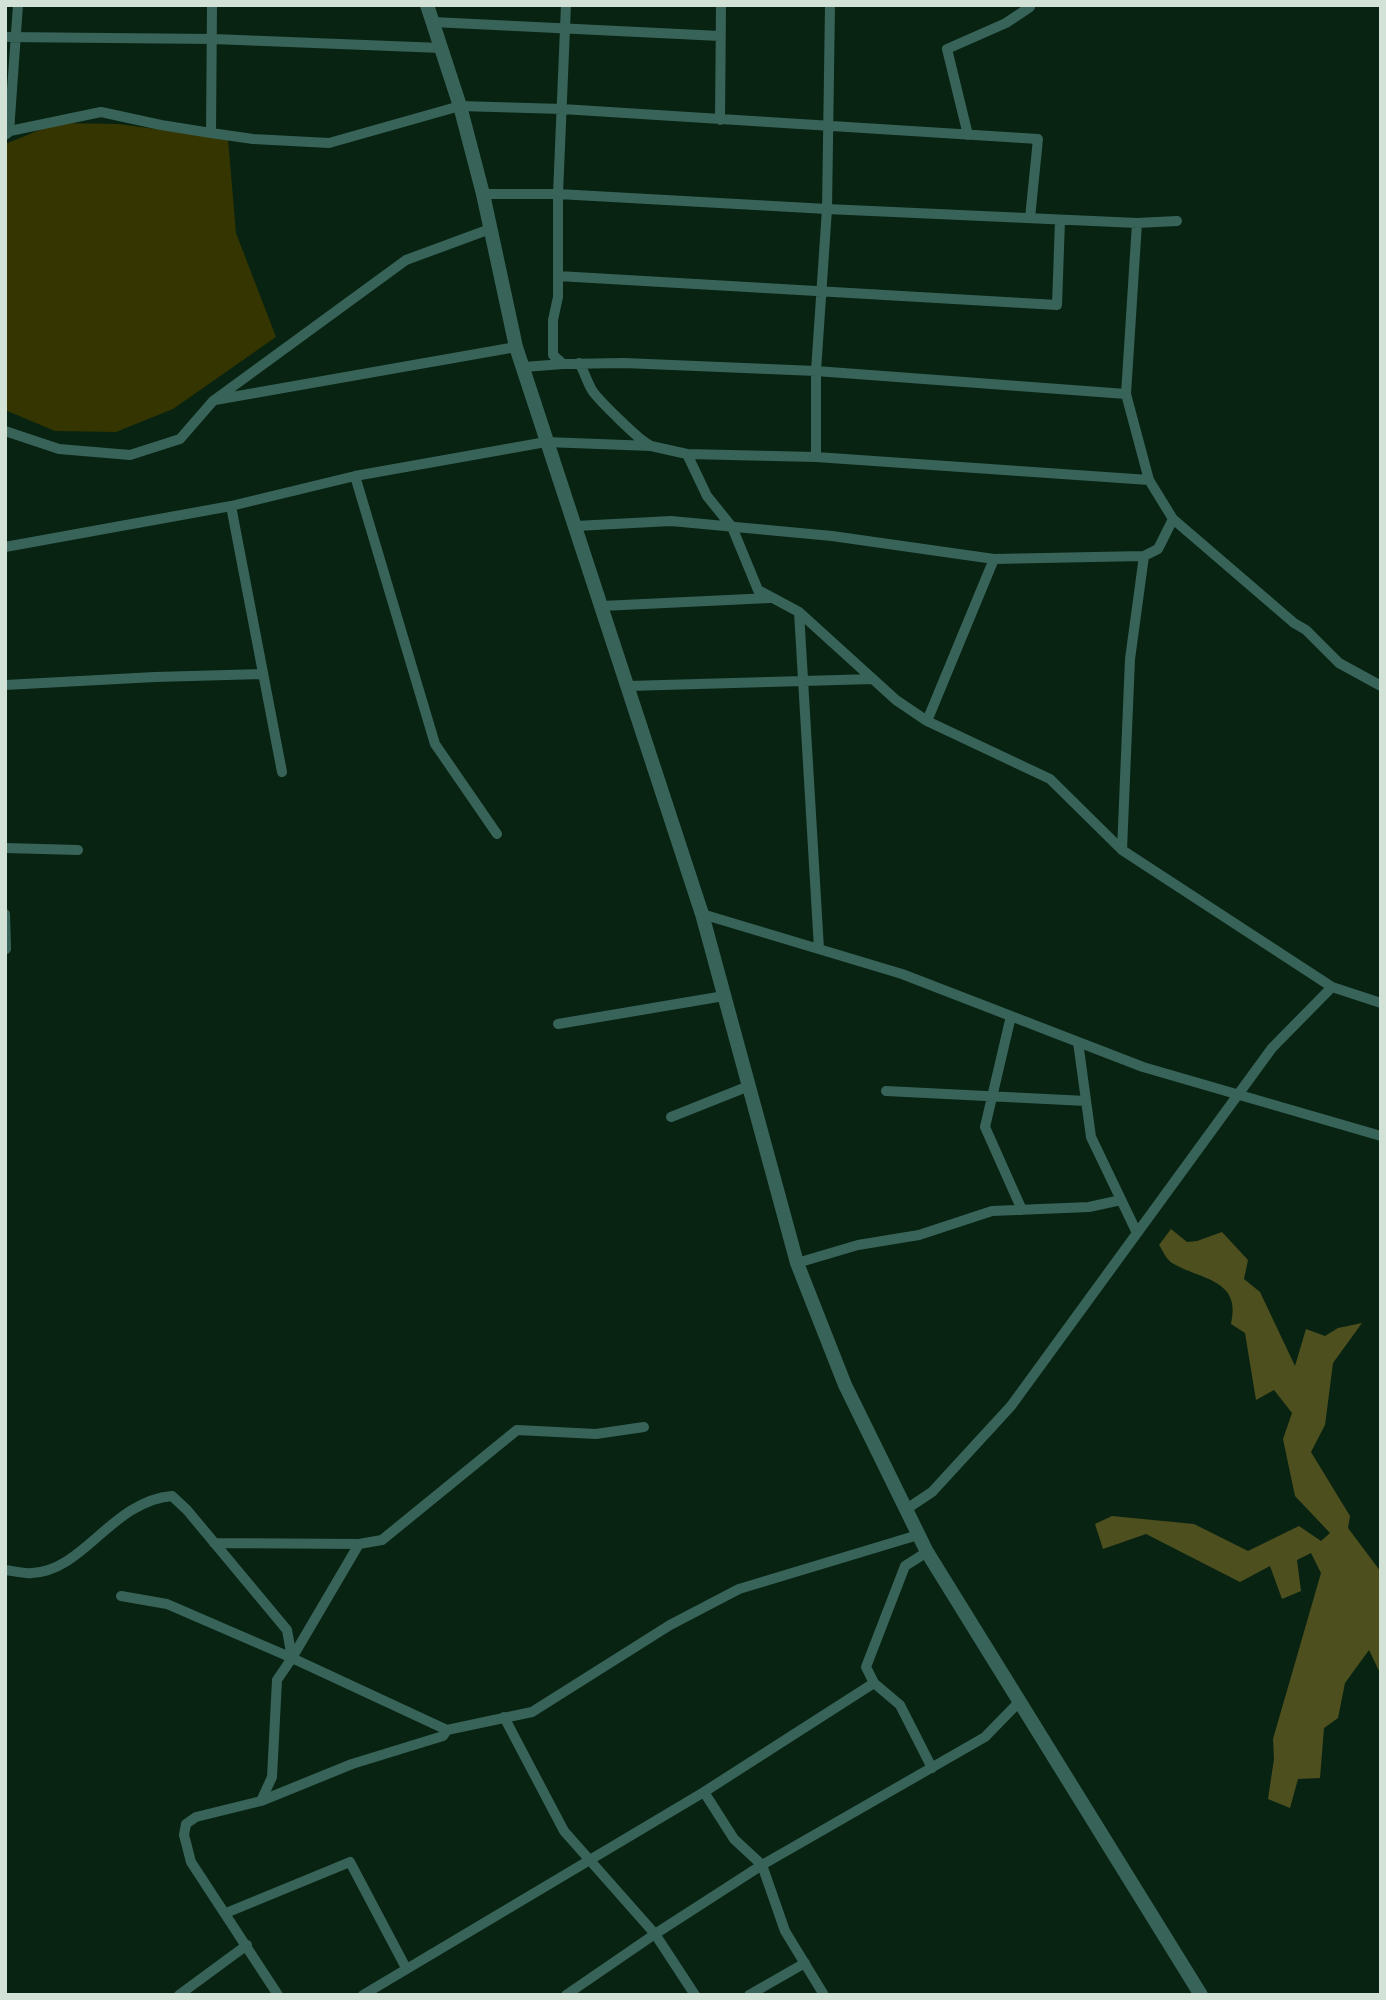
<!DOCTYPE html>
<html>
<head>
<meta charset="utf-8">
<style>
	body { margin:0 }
	#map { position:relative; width:1386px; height:2000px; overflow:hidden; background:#082312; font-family:Barlow,sans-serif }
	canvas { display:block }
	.frame { position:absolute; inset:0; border:7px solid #d2e2d6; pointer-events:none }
</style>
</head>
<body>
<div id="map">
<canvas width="1386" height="2000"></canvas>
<div class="frame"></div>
</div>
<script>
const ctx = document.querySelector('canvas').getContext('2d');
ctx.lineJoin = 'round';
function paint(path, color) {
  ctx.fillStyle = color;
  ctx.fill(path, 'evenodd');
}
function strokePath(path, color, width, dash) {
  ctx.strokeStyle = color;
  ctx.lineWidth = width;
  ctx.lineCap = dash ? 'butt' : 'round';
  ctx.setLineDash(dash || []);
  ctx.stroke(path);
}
paint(new Path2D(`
	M57,123L119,124L228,139L236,233L276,337L173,409L116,432L55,431L5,410V144Z`), '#343500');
paint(new Path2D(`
	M1171,1229L1187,1242L1197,1241L1222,1232L1248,1260L1244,1279L1260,1292L1295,1366L1306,1329L1325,1336L1338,1328L1362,1323L1333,1363L1325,1425L1311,1452L1350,1516L1348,1528L1381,1572V1675L1369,1650L1345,1683L1338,1718L1324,1728L1320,1778L1298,1779L1290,1808L1268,1799L1274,1759L1273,1739L1321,1573L1311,1553L1297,1560L1301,1591L1282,1599L1270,1566L1240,1582L1146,1534L1103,1549L1095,1524L1112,1516L1194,1524L1248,1551L1299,1526L1321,1541L1330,1533L1295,1496L1283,1439L1292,1413L1274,1390L1256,1400L1245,1333L1231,1324C1242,1279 1201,1280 1172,1263C1166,1259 1163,1251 1159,1245Z`), '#4e4f1e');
strokePath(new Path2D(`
	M433,22L720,36
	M5,37L213,39L441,48
	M720,120L721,5
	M5,132L101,112L161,125L211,133L253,139L329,143L460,106L562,109L1038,139L1030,218
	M211,133L212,5
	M5,135L9,132L18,5
	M968,135L947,49L1006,23L1030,7
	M483,194H558L827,209L1137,223L1177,221
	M1137,223L1126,394L1149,480
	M558,276L1057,305L1060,220
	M579,363C585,372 588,386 594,393C601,402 639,440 648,444
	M563,364L624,363L816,371L1126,394
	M524,367L563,364L553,355V320L558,297V194L566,5
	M215,400L516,347
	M5,431L59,449L130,455L180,439L213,401L406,260L490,229
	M687,454L707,496L732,527L758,590L799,612L896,700L927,721L1050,779L1122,850L1332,987L1381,1003
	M816,457V371L827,209L830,5
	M355,476L435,744L497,834
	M231,506L282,772
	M576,526L671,521L832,536L994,559L1144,556L1158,549L1173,519
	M5,547L231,506L355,476L546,442L651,446L687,454L816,457L1149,480L1173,519L1294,623L1306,630L1339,663L1381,686
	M602,606L770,598
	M799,612L819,949
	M5,685L155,677L263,674
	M628,686L873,679
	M927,721L994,559
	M5,848L78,850
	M1122,850L1130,659L1144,556
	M5,914L6,949
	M702,914L902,974L1143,1067L1381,1136
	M1011,1016L985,1127L1022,1210
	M558,1024L724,996
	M1078,1042L1091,1137L1137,1233
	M886,1091L1086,1101
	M671,1117L749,1086
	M797,1263L858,1245L919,1235L992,1211L1089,1207L1121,1200
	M905,1510L932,1492L1011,1406L1272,1048L1332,987
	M214,1543L359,1544L382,1540L517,1430L596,1434L644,1427
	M927,1552L905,1566L866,1667L874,1683L900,1705L932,1768
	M5,1570C14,1571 24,1574 32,1573C84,1571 112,1501 172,1496L187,1510L287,1630L292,1658L447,1730L532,1712L670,1625L739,1589L918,1535
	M121,1596L167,1604L292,1658
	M504,1717L564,1831L655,1934L695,1995
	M704,1792L734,1839L762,1865L785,1931L824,1995
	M261,1801L272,1777L277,1680L292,1658L359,1544
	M226,1913L350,1862L406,1968
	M179,1995L247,1945
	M278,1995L191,1862L184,1835L186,1824L196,1817L261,1801L352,1764L443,1736L447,1730
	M363,1995L704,1792L874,1683
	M566,1995L655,1934L762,1865L985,1737L1020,1701
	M749,1995L805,1963`), '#386358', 10);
strokePath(new Path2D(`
	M427,5L460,106L483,194L516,347L702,914L797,1263L845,1385L927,1552L1201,1995`), '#386358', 14);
</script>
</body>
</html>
